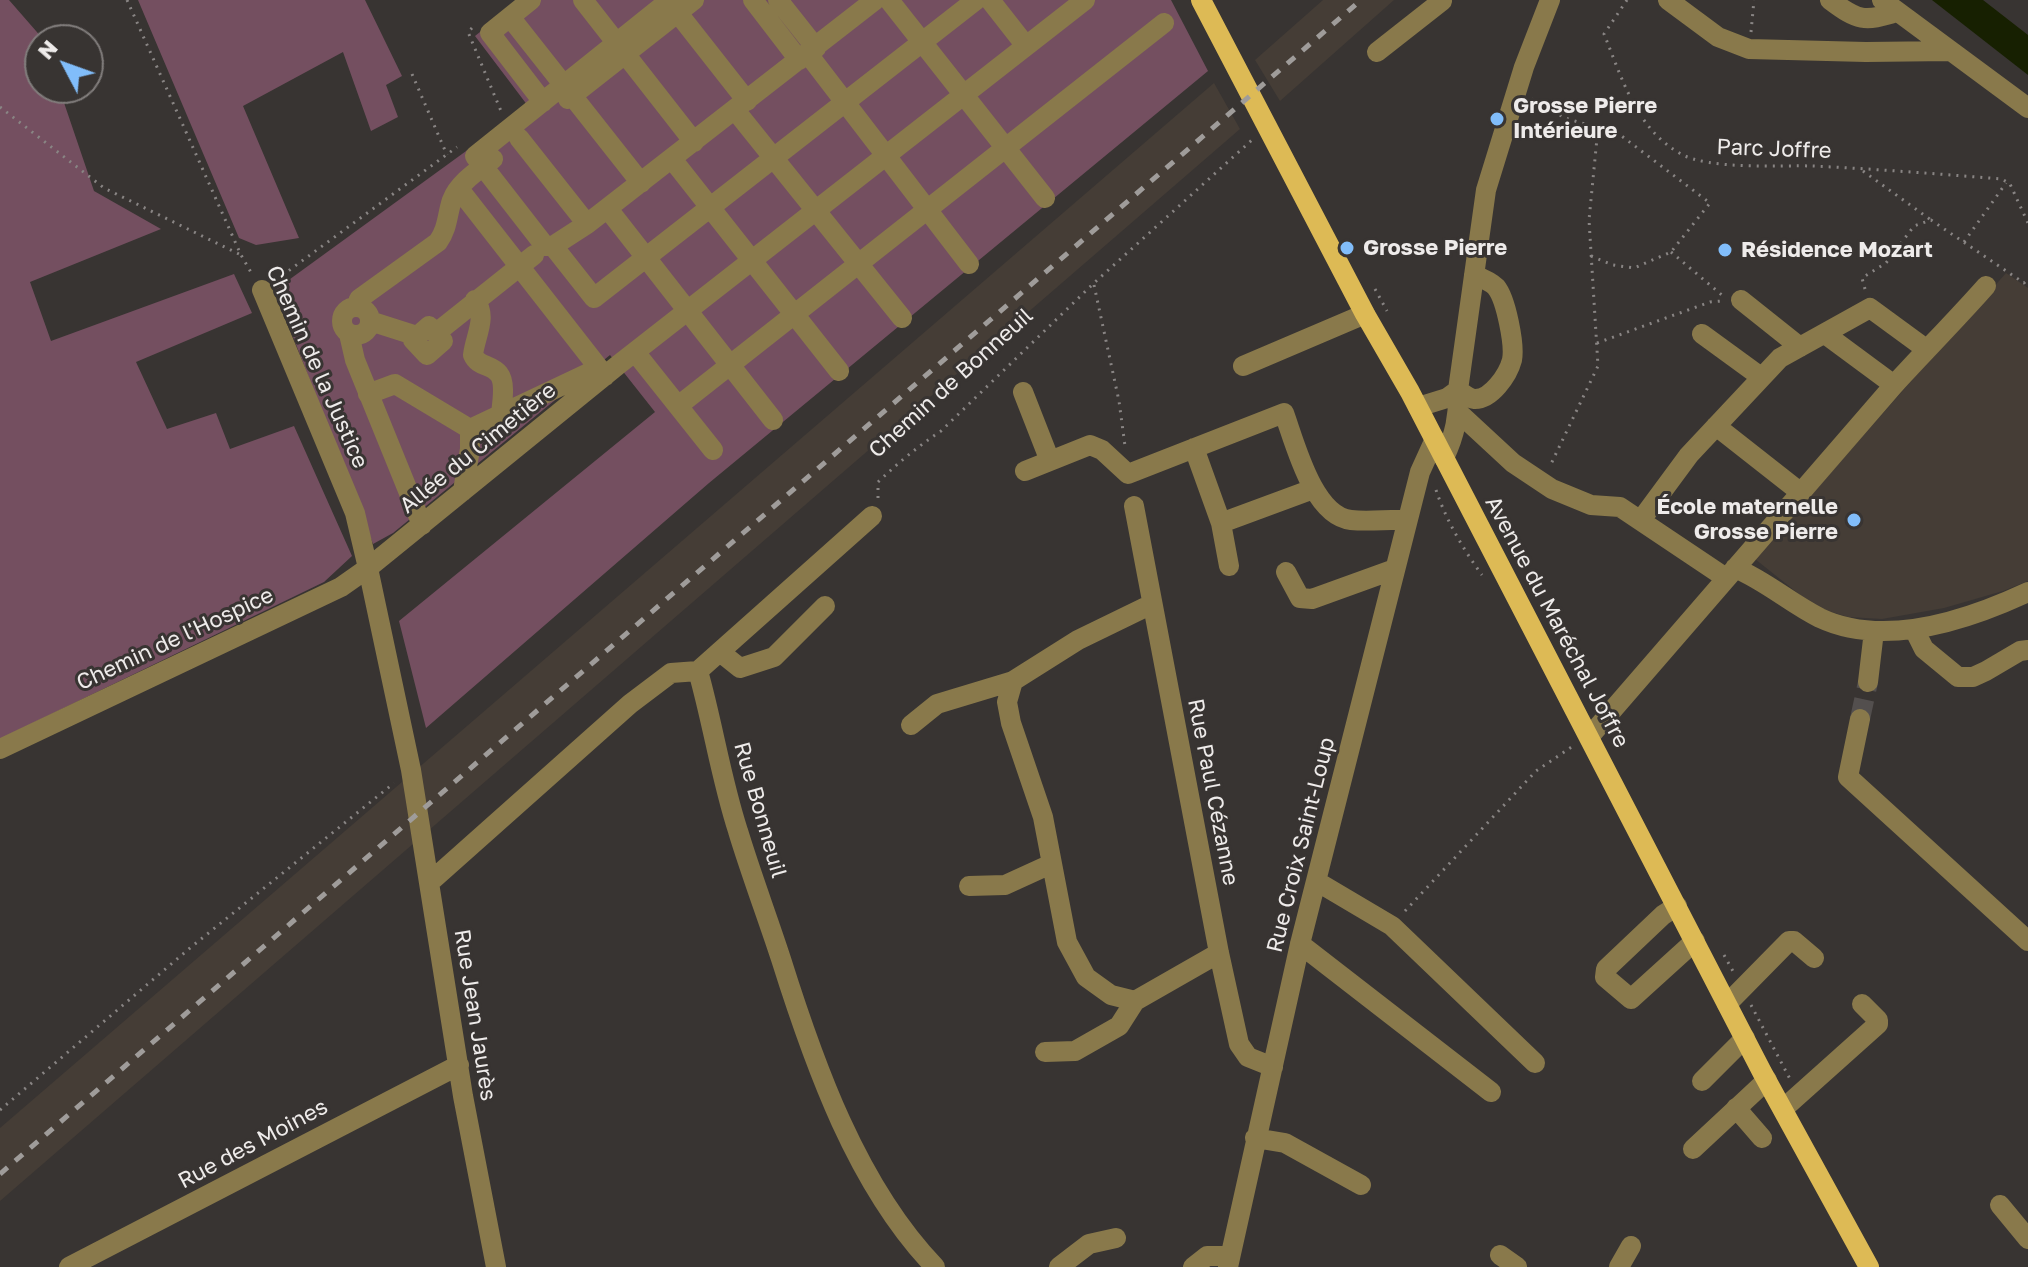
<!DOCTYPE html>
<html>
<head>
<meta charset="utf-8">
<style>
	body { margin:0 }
	#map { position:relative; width:2028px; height:1267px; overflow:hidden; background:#383432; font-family:"Golos Text",sans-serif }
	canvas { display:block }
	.north { position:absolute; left:24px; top:24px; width:80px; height:80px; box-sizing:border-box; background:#383432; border:2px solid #817d7c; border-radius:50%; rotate:311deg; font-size:22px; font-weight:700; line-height:32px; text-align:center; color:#eeebea }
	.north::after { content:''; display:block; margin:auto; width:28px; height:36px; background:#81bdfa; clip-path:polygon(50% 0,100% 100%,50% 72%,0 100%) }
</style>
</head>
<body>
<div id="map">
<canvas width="2028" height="1267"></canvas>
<div class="north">N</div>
</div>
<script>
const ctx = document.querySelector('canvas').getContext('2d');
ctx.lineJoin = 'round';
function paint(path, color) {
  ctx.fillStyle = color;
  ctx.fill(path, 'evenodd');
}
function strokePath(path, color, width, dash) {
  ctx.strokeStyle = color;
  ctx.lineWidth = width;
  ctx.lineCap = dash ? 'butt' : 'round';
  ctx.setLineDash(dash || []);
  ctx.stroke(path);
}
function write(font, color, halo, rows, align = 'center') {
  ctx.font = font + ' "Golos Text",sans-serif';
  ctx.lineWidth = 6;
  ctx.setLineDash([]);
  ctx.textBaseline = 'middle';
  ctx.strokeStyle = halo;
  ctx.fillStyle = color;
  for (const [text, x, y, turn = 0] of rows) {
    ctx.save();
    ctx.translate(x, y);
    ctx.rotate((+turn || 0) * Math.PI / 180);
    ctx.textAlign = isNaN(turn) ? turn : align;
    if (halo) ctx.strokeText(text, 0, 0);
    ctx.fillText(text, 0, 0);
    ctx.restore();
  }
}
paint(new Path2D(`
	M1323,0H1394L1280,101L1255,60Z
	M1214,83L1240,129L0,1201V1128Z
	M2006,273L2028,288V581L2003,591L1944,608L1882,619L1848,617L1815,607L1755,559Z`), '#453d36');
paint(new Path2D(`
	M0,0H9L43,39L40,40V88H59L94,191L161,229L30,282L51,341L234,274L252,313L136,362L167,429L216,413L230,449L294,426L352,556L324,582L0,739Z
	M138,0H365L402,76L386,85L398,117L371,131L343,52L243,106L299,238L256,245L239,238Z
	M520,0H1171L1208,71L709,483L426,728L399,621L655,412L610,355L393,533L373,544L275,290L528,106L475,36Z`), '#744f60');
paint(new Path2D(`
	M1932,0H1983L2028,35V75Z`), '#172001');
strokePath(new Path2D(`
	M1860,719L1868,682`), '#534f4e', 20, [20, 10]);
strokePath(new Path2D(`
	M127,0L241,255L252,274
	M1627,0L1604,34C1622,78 1636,129 1681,154C1710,170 1779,165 1813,166C1876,169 1939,174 2002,179L2010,184L2028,223
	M472,28L468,32L501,111
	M1751,32L1754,0
	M412,74L447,155
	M1532,99L1565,118L1598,128L1589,220L1598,366L1551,464
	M0,107L104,188L241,255
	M1863,171L1931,220
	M1964,242L2006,183
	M1671,252L1723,296
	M1591,256L1613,265L1634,268L1671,252L1710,203L1619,134L1598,128
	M276,280L457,147
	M1094,285L1119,401L1125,446
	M1375,289L1387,311
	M1865,289L1862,278L1886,263L1914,226L1931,220L2024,283L2028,279
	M1597,343L1710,302L1722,301
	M1436,490C1446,520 1463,549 1482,575
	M878,498V482C898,463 917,447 941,431L1094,283L1253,139
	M1405,911L1536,771L1573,746
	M1724,955L1734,973
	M1751,1005L1790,1079
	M0,1110L190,948L394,783`), '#898584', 3, [2, 6]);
strokePath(new Path2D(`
	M531,0L490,33L543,102
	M583,0L694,142
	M670,0L475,156L545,246H553L587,224L875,0
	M753,0L799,60
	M778,0L816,48
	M889,0L1045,198
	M990,0L1026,46
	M1668,0L1718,37L1749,49L1866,52L1950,51
	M1830,0C1858,21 1864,22 1897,12
	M1882,0L2028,108
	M670,3L747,101
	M510,17L641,183
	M1377,52L1442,1
	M808,54L969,264
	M568,99L694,0
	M735,110L902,318
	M519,138L587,224
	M672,159L839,371
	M459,189L605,376
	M608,209L773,420
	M553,246L594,298L976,0
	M262,290L355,513L368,568L411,770L463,1096L496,1267
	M475,300C488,317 475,336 473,355C478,367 491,364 499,374C506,383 502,403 501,414
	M1741,300L1800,347
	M342 321a14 14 0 1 1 28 0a14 14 0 1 1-28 0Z
	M357,307L359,299L438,242C448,228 447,215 452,200C459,182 479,170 493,159
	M370,321L417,336
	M429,326L443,341L427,355L413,340Z
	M436,333L534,255
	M349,334L355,360L422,525
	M1702,334L1761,377
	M1825,334L1894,385
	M635,352L713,450
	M1243,366L1365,314
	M1458,390C1463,393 1468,398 1474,399C1491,400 1508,375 1512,360C1515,345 1506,299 1496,287C1490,281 1482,278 1474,275
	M1023,392L1050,461
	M368,394L395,384L470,429
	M678,406L1164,23
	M1418,407L1447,398L1458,390
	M1459,413L1513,463L1552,489L1591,505L1620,507L1726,578
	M1716,426L1800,492
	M1194,448L1221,523L1313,489
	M1444,458C1455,435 1459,415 1458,390L1486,190L1524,67L1550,0
	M1025,471L1090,445L1102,450L1128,474L1284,413C1295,443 1313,516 1351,520C1370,522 1389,519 1408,520
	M463,491L470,449V429L599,368
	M1134,506L1219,953L1239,1044L1248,1057L1273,1067
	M1641,520L1689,455L1780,358L1870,308L1926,349
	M1221,523L1229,566
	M1735,568C1766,581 1790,603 1820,618C1884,648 1968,620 2028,592
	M1286,572L1300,598L1312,599L1395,569
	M1914,629L1924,649L1958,677H1973L1986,671L2020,651L2028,650
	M720,652L740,668L774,657L825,606
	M698,671C713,724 721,779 738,831C751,874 767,916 781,959C814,1064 857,1186 935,1267
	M698,671L872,516
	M1013,681L1007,702L1011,723L1043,817L1067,942L1086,977L1111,995L1135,1001
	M1868,682L1874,631
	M1860,719L1848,777L2028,941
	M911,725L937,704L1013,681L1078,640L1152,604
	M1590,736L1894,385C1924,352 1956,320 1986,286
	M0,749L341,587L368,568L618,365L1085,0
	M1316,881L1392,926L1535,1063
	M430,882L630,704L671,673L698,671
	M969,886L1005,885L1051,864
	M1677,906L1663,915L1606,969L1605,977L1631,999L1695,941
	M1300,944L1491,1092
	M1727,1004L1789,941H1794L1814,958
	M1045,1052L1075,1051L1119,1026L1135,1001L1219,953
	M1702,1081L1745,1038
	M1736,1108L1762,1138
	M1783,1109L1878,1024V1020L1862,1004
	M1255,1138L1285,1143L1361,1185
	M1693,1149L1767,1080
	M2000,1205L2028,1239
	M1500,1255L1517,1267
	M69,1267L459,1065
	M1059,1267L1089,1244L1116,1238
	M1193,1267L1207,1256H1230
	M1228,1267L1300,944L1420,472L1435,439
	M1619,1267L1631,1246`), '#89794b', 20);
strokePath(new Path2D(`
	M1201,0L1365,314L1410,392L1762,1072L1869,1267`), '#ddba55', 20);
strokePath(new Path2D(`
	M0,1174L1361,0`), '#9f9c9a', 5, [10, 10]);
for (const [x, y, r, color] of [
	[1497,119,8,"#81bdfa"],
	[1347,248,8,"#81bdfa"],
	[1725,250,8,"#81bdfa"],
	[1854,520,8,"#81bdfa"]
]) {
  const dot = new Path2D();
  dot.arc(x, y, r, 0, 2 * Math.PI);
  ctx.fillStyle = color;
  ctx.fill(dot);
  strokePath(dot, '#383432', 3);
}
write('bold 22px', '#eeebea', '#383432', [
	["Grosse Pierre",1513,106],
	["Intérieure",1513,131],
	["Grosse Pierre",1363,248],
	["Résidence Mozart",1741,250],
	["École maternelle",1838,507,"right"],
	["Grosse Pierre",1838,532,"right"]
], 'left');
write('22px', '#eeebea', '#383432', [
	["Parc Joffre",1774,149,2],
	["Chemin de la Justice",317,367,66],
	["Chemin de Bonneuil",951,383,-42],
	["Allée du Cimetière",478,448,-39],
	["Avenue du Maréchal Joffre",1557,622,62],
	["Chemin de l'Hospice",175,639,-25],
	["Rue Paul Cézanne",1213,792,79],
	["Rue Bonneuil",760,810,74],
	["Rue Croix Saint-Loup",1301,845,-76],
	["Rue Jean Jaurès",475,1015,81],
	["Rue des Moines",253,1144,-28]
]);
</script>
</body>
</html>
